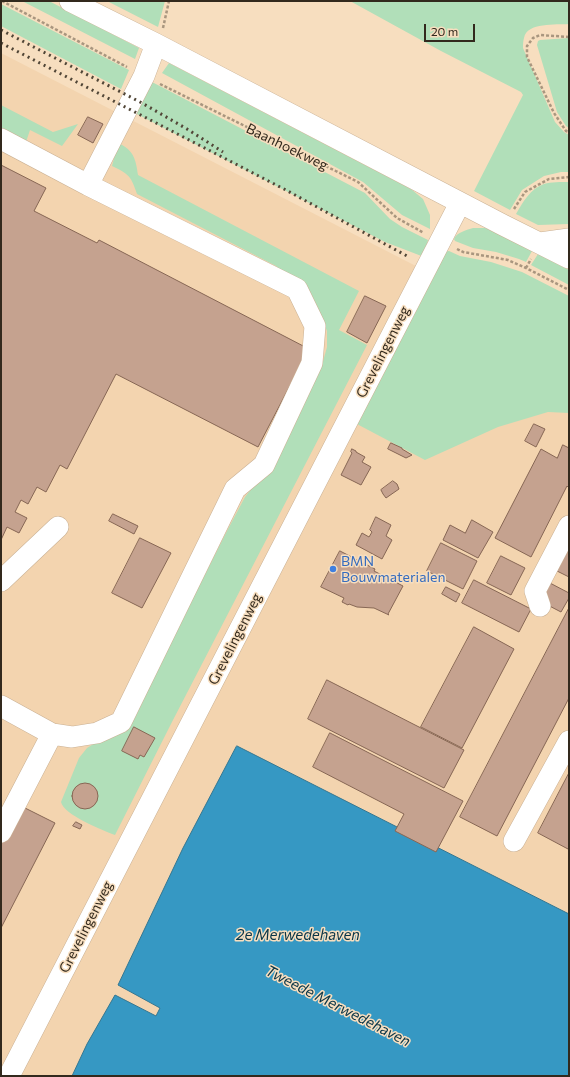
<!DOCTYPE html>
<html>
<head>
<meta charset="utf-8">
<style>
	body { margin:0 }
	#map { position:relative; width:570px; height:1077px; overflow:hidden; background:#f7debf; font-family:Commissioner,sans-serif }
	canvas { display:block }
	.frame { position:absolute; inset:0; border:2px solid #32291d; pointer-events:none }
	.scale { position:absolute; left:424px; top:24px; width:51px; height:18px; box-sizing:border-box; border:2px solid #32291d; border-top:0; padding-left:5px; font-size:12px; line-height:14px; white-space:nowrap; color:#32291d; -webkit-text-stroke:3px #f7debf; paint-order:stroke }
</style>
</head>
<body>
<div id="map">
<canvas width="570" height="1077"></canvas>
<div class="frame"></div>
<div class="scale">20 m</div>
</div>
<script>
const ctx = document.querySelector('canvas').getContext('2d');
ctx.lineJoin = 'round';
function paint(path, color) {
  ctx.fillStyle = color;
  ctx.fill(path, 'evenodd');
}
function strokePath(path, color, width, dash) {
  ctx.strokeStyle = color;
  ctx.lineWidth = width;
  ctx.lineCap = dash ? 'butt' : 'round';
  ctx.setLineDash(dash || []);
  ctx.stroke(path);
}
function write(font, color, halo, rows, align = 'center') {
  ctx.font = font + ' Commissioner,sans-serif';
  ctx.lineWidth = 3;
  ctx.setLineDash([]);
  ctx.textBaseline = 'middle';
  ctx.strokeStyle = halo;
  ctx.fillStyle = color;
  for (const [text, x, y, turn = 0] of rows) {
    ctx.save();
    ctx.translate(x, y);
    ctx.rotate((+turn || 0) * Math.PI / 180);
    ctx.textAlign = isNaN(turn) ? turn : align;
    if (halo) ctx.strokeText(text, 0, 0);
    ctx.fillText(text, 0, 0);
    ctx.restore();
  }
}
paint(new Path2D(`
	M1,53L410,263L569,346V1076H1Z`), '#f3d4af');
paint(new Path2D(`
	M22,1H49L139,48L135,59Z
	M107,1H165L158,27Z
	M350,1H569V24C556,25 527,22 524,38C523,41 523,45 523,48L555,122L564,132L569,135V172H561L544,176L522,190L510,210L474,191L523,95L521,92L441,51Z
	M1,4L129,70L121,89L1,26Z
	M569,38V128L566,126L557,112L537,45L538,41L540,40Z
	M169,63L411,189L423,199L430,215V229L402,215L363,182L162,73Z
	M152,82L365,193L390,219L402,227L428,240L424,257L385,242L135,113Z
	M1,105L53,132L78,124L62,146L30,130L26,142L1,130Z
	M118,143C134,150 136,160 138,175L359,291L339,330L367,345L173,720L115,835C102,830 64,815 61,802L79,758L87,748L95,743L170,644L227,531L245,497L259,479L322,365L327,347V331L322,318L300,288L276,266L137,194C131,176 129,174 112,166Z
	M569,182V224L538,225L516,214C523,202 530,189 544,184C551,182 561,182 569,182Z
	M473,228H485L494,231L532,251L526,262L519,259L496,252L473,248L455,241L454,239C457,232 467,230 473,228Z
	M449,251L460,256L491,262L522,272L569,296V413L548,412L498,427L425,460L355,423L443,252Z
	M538,254L569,270V285L531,265Z`), '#b1dfb9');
const water = new Path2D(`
	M237,746L569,914V1076H72L87,1044L115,995L156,1016L160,1008L118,985L183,848L236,747Z`);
paint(water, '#3698c3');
strokePath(water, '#357791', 1);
const building = new Path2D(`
	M88,117L103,124L93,143L78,135Z
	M1,165L46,188L34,211L97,243L99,240L309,349L258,447L116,374L67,469L60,465L46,492L37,487L28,504L21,500L15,512L27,518L19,533L7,527L1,540Z
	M365,296L386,306L367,343L347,332Z
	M534,424L545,429L536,447L525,441Z
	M391,443L402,448V449L412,455L406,458L388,449Z
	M563,445L569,448V488L567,486L531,557L495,538L541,449L557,458Z
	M352,449L356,451V452L365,457L362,462L371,467L361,485L341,475L352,453L351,452Z
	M393,481L397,484L399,489L386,498L383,494L381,490Z
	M113,514L138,526L134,534L109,521Z
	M376,517L391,525L386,536L392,540L382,559L356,545L362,533L369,537L372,532L370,530Z
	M472,520L493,532L478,558L443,540L450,525L465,533Z
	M569,537V577L551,568Z
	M140,538L171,553L142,608L112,593Z
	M441,543L477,561L463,589L427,571Z
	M340,551L375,569L374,571L403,586L388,614L389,615L374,608L357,607L349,604L348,605L342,602L344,598L321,587Z
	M501,556L525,568L511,595L487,583Z
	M474,580L531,609L519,632L462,603Z
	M548,582L569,593V598L561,612L538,600Z
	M446,587L460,594L456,602L442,594Z
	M569,608V698L497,836L460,817Z
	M474,627L514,649L462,748L421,727Z
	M327,680L464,750L444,788L308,719Z
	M134,727L155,738L144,757L140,755L138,759L122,751Z
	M330,733L463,801L436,852L395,831L404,814L313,767Z
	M569,773V847L568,849L538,833Z
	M72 796a13 13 0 1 1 26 0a13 13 0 1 1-26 0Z
	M19,805L55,823L1,928V842Z
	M76,822L82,825L80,829L73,826Z`);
paint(building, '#c5a28f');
strokePath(building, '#876755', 1);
const minor = new Path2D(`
	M70,1L156,44L503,225L569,258
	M1,139L88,185L297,289L315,326L312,363L264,465L235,489L121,722L97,733L72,737L52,734L1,706
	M88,185L144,76L156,44
	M540,243L569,239
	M1,581L58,527
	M540,606L535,591L569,526
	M1,832L52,734
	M514,841L569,741
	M9,1076L460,203`);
strokePath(minor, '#cab194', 22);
strokePath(new Path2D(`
	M2,1L127,67
	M163,28L169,1
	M569,37L540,35L533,38L527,46V57L554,113L566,131L569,132
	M160,84L358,182L397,218L424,233
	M514,209L525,192L549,179L569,177
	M457,249L463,252L508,260L526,268L569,290
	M526,268L531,259`), '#a9967f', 2.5, [3, 2]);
strokePath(minor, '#fff', 21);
strokePath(new Path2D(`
	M1,30L142,103L187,129L223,152
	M1,43L284,189L407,256`), '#514637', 3, [2, 4]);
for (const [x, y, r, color] of [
	[333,569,4,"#3f7fe0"]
]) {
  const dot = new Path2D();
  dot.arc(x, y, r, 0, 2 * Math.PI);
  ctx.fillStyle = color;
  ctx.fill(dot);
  strokePath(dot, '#f7debf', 1.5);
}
write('14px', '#32291d', '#f7debf', [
	["Baanhoekweg",287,147,26],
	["Grevelingenweg",383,352,-63],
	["Grevelingenweg",235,639,-63],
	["Grevelingenweg",86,927,-63]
]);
write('14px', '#366cbe', '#f7debf', [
	["BMN",341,561],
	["Bouwmaterialen",341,577]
], 'left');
write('italic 15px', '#093547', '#f7debf', [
	["2e Merwedehaven",298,935],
	["Tweede Merwedehaven",338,1006,27]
]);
</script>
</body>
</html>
